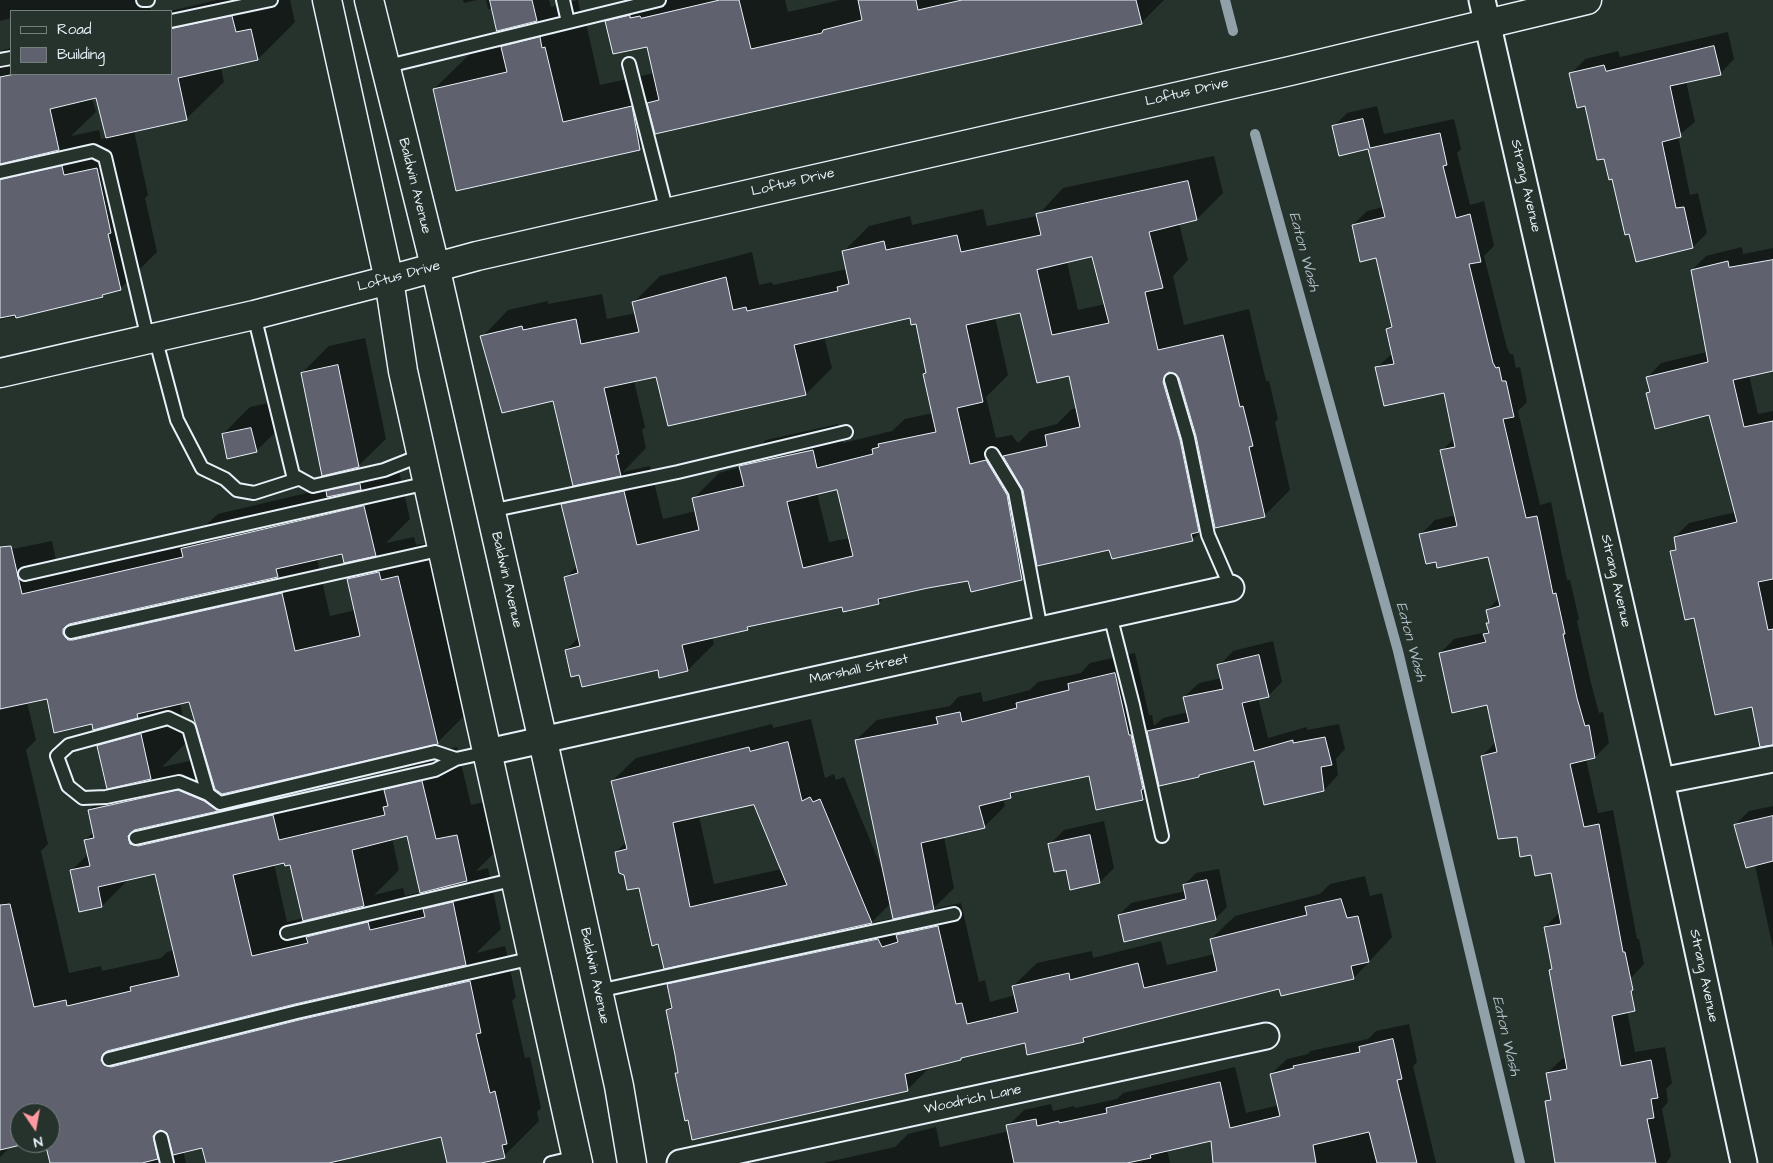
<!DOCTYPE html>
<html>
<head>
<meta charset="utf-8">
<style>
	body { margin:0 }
	#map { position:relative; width:1773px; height:1163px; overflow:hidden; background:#26332d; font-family:"Architects Daughter",sans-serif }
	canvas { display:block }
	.legend { position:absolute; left:10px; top:10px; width:162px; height:65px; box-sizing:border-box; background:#26332d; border:1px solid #747f7e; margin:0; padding:6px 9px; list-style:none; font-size:15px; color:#e8f1f8 }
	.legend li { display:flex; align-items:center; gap:10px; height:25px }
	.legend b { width:25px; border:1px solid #747f7e }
	.north { position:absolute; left:10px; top:1103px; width:50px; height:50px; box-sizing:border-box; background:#26332d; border:1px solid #747f7e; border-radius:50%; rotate:168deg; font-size:14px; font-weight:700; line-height:20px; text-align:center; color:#e8f1f8 }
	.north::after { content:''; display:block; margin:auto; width:18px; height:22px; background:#ff9aa2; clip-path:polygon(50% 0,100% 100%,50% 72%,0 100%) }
</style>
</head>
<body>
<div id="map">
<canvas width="1773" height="1163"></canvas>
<ul class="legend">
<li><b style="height:6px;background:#26332d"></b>Road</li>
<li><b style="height:14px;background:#5f616e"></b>Building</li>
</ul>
<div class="north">N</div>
</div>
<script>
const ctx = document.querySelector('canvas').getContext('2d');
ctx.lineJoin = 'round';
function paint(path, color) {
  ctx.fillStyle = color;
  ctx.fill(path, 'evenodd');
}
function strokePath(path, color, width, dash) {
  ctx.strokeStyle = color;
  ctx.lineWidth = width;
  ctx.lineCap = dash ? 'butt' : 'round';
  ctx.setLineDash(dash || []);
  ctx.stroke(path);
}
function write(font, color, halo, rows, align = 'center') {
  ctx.font = font + ' "Architects Daughter",sans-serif';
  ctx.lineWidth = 5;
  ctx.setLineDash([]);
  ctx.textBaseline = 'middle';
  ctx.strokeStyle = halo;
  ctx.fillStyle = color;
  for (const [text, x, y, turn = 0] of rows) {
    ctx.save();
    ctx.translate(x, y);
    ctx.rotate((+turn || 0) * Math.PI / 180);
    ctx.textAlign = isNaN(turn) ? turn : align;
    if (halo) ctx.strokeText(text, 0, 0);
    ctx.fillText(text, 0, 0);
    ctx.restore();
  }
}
paint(new Path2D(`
	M0,0H148L151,11H11V18L0,21Z
	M217,0H290L295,22L258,59L221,68L224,82L186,119L134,131L148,195L145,198L157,252L120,289L106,293L102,296L0,320V51L11,48V74H171L170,11ZM97,97L107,138L101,139L99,130L71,136L96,112L92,98ZM105,228H108L116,267H114Z
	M463,0H477L464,3Z
	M486,0H549L551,7L578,0L580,11L583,10L600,85L654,73L648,45L607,24L631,0H785L788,12L840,0H1164L1141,23L655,133L640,148L457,190L434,89L472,52L505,44L527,22L493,8L488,9Z
	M1728,32L1734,59L1720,74L1686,81L1695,122L1678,136L1690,195L1698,193L1707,233L1693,247L1630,232L1586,105L1571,74L1585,59L1618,51L1620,57Z
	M1377,106L1384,134L1454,119L1461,149L1457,153L1470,205L1484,201L1494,246L1484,256L1507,348L1510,354H1513L1516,368L1520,367L1527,402L1518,411L1540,505L1551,502L1567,580H1570L1579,619L1577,621L1591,683L1599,713L1603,712L1609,743L1595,757L1586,759L1598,813L1613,810L1637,939H1639L1644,964L1630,979L1626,1005L1635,1052L1665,1047L1672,1083L1666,1089L1668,1102L1662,1109L1671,1156L1666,1163H1557L1546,1102L1552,1096L1547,1073L1562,1059L1567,1058L1550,970L1553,967L1545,927L1560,912L1552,872L1518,836L1482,756L1496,742L1488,704L1440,653L1454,639L1487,632L1490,621L1487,610L1499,598L1489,556L1437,561L1421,534L1435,520L1456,515L1442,451L1454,438L1444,391L1376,368L1393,353L1387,329L1393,324L1377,257L1353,225L1367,211L1383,207L1369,147L1333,127L1347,113Z
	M1214,156L1223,193L1197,219L1179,223L1188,260L1173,276L1184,325L1249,309L1266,381H1269L1278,419L1275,422L1290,490L1264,516L1214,518L1192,540L1110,548L1038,562L1021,579L969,580L885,596L879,603L843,606L751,625L747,629L712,637L714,644L688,670L659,668L580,674L566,650L579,637L566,577L578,565L563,505L586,481L554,400L482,337L508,310L548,301V304L602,294L607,319L636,313L634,302L660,276L752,252L759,285L772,282L773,285L847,269L843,252L869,226L910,216L912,225L983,209L987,226L1037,216L1063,188ZM1092,256L1105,304L1078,310L1067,262ZM1021,311L1070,374L1078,408L1072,409L1057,424L1030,431L1018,443L1012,435L996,438L986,397L1008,375L995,317ZM911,316L917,322L927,371L924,374L933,413L905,419L892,431L843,443L838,424L766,440L740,467L719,473L693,499L696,511L663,519L650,466L623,472L646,448L642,430L645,427L634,381L657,376L806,394L832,368L824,336ZM838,488L850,538L829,542L817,493Z
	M1742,247L1743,254L1773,248V370L1749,375L1758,414L1773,411V703L1695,616L1671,552L1677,546L1675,537L1689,523L1736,512L1710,414L1647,394L1650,390L1647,378L1661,363L1707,352L1692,270L1706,256Z
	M365,338L386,439L358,466L302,373L329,346Z
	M278,401L284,424L256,451L223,434L250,407Z
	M399,471L410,519L386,543L414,537L416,545L433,542L472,708L437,743L239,789L229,799L308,781L314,806L388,788L421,755L457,747L471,805L492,800L502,845L476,871L488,868L501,929L476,953L505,946L516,997L512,1001L525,1058L530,1057L541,1108L537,1112L539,1121L504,1156L475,1163H448L442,1136L343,1159L338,1163H207L203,1146L183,1151L186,1163H51L47,1143H50V1113H20V1143H24L11,1146L0,1157V546H2L3,551L52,541L56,560L206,525L218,514ZM343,553L373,555L349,579L356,610L330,616L317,559ZM48,697L93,723L124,720L98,746L113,786L89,810L94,832L85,840L88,854L72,870L80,911L102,906L129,879L156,872L174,950L167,952L161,958L102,971L101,966L69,973L41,851L48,844L26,750L36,740L27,702ZM190,701L207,757L162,767L188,741L180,703ZM408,834L421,892L405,896L403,888L374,895L399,870L392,838ZM285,861L291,863L303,918L287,922L274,864Z
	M1273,641L1282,682L1268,696L1258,698L1268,738L1307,727V730L1339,724L1345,749L1336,759L1338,775L1324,790L1255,759L1202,773L1199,776L1160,782L1143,799L1090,775L1017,790L1010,797L1003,799L1005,806L984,827L944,837L954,888L933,909L961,903L979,982L985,980L990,1002L1015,995L1013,986L1037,963L1092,951L1093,958L1161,941L1167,965L1215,954L1211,939L1235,916L1320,894L1330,884L1365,876L1370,896L1382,893L1392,937L1354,978L1280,988L1089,1035L1084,1041L1026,1042L964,1056L960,1059L931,1066L908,1089L693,1138L676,1074L679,1071L667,1010L672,1005L668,985L692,961L659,943L640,886L625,875L616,852L626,842L612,781L636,758L772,724L773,728L811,719L825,778L834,774L836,780L844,777L882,869L856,740L877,720L950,706L958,697L981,692L983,702L1030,690L1038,682L1081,673L1090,663L1135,653L1149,715H1152L1154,726L1163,718L1188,712L1184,697L1199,683L1222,678L1219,666L1233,651ZM755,804L782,869L714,884L699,816ZM891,903L894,918L871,923ZM921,912L910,923L905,924L902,916Z
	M1773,806V948L1755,865L1735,825L1749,811Z
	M1104,821L1114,868L1100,882L1067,868L1050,844L1064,830Z
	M1219,869L1227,907L1215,919L1119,915L1131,903L1186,891L1184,885L1196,873Z
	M1409,1024L1417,1062L1413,1066L1436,1163H1237L1230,1135L1167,1149L1170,1163H823L895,1147L908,1134L936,1127L940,1147L1009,1131L1008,1126L1024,1110L1051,1104L1053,1111L1074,1106L1075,1108L1117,1099L1123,1093L1235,1067L1246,1113L1279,1105L1271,1074L1287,1059L1308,1054L1310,1051L1368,1039L1376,1031Z`), '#0007');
strokePath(new Path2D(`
	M1225,0L1233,31
	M1255,134L1398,651L1520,1163`), '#90a1a9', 10);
const building = new Path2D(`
	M490,0H532L537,21L497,31Z
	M720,0H739L751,49L822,33L823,30L862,20L858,0H916L918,10L962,0H1136L1142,24L655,134L647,103L659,100L647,47L613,54L605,21L630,15V18L640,16L641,18Z
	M232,16L236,32L251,29L258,60L178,78L187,120L106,138L96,98L50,109L59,150L0,164V77L15,74H171V29Z
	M540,37L542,48L545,47L563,122L632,106L640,150L456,191L433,89L507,72L501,47Z
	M1714,46L1721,75L1670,86L1681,137L1662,142L1676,208L1684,207L1693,248L1636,262L1629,234L1625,235L1612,179L1609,180L1604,159L1597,160L1585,106L1577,108L1569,73L1604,65L1606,71Z
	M1363,119L1370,148L1440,133L1447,165L1443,166L1456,218L1470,214L1481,262L1469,264L1493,363L1496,368L1499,367L1502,381H1506L1514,417L1503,419L1526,518L1537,516L1553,594L1556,593L1565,634H1563L1577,698L1585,726L1589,725L1595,758L1570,764L1584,827L1599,824L1623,952H1625L1633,990L1631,991L1635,1011L1612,1016L1621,1066L1651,1060L1658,1098L1651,1099L1654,1118L1647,1119L1656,1163H1555L1545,1101L1551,1100L1546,1073L1567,1069L1549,970L1552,969L1544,927L1561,924L1551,873L1535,876L1531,855L1520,857L1517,837L1498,839L1481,756L1497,752L1487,705L1452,713L1439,653L1486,642L1483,634L1489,633L1486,623H1489L1486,610L1500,606L1488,557L1437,568L1436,562L1426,564L1419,534L1457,526L1440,450L1455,447L1444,393L1384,406L1375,367L1394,364L1386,329L1392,327L1376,258L1360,262L1352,225L1385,217L1368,149L1339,156L1332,126Z
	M62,166L64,175L97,168L111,233L108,234L121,290L102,295L103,297L16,318L15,315L0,318V180Z
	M1188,181L1197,220L1149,232L1163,288L1145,292L1158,350L1223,335L1240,407L1243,406L1253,446L1249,447L1265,517L1215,528L1196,436L1179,378L1176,374L1169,372L1165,375L1163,382L1180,440L1199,532L1191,534L1193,541L1112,559L1109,550L1037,566L1023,490L1003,456L1047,446L1045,435L1080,427L1069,376L1037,383L1020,313L966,325L983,402L957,408L970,464L986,460L1007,495L1022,580L971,592L968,581L928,588L878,599L879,604L843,612L842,607L747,627L748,630L682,645L688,671L659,678L658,670L582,687L579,675L571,677L565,650L580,646L564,577L578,573L561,504L624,491L637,545L699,530L692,498L744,486L739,466L813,450L817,468L873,454L872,449L879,447L878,444L936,432L923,374L926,373L916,324L911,325L910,318L794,345L806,395L668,426L656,377L604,388L619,454L616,455L621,476L573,486L553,401L502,413L480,336L522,326L523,330L576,319L581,344L639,332L632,302L726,277L733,310L746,307L747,311L838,291L837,287L849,284L842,251L884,241L886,250L957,235L961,252L1041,235L1036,214ZM1092,257L1109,323L1052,335L1037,270ZM837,490L853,556L803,568L787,502Z
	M1773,260V371L1733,380L1744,427L1773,421V579L1758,582L1768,630L1773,629V745L1760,747L1752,707L1715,715L1694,618L1685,620L1670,551L1676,550L1674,537L1737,522L1709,415L1655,429L1646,393L1650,392L1646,377L1708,362L1691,270L1728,261L1729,267Z
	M338,365L359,467L322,476L301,373Z
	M251,428L257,452L227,459L222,434Z
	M360,484L361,490L327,497L326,491Z
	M364,506L376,556L344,563L342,554L276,569L278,577L69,624L63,629V634L68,640H73L282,593L295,651L360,636L347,579L379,572L381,580L398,576L438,744L222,794L215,789L189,702L137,714L138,718L93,730L92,724L54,733L47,699L0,709V547L11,546L22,594L183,557L181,549Z
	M1259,655L1269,697L1242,703L1254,751L1293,740V743L1325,737L1332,765L1321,767L1324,791L1264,805L1254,761L1199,775V777L1159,786L1147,731L1189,722L1183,697L1223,689L1217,665Z
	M1115,673L1129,735H1131L1143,789L1141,790L1143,800L1096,810L1089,776L1010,793L1011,798L979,806L985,828L921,843L934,910L893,919L855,740L938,724L936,717L960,712L962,722L1017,708L1016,703L1069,690L1068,684Z
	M141,734L151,779L107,789L97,746Z
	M788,742L802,801L810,797L813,802L820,799L872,923L664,969L658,944L652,946L639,888L627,890L624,875L619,873L615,852L627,849L611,781L749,747L750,751ZM754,805L787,885L690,907L673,823Z
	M422,781L436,839L457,835L467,881L420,893L407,836L352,850L364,906L303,921L290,865L285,866L284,863L233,875L252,956L308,943L306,937L368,922L370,930L425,917L423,909L453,902L466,965L295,1004L107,1051L103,1054L101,1060L104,1065L111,1067L299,1020L470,981L481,1033L476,1034L490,1093L495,1091L507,1144L502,1145L505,1158L481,1163H447L441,1137L329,1163H206L202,1148L173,1155L167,1133L160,1130L153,1136L158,1159L142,1163H50L45,1143H50V1113H20V1143H29L0,1150V905L10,904L34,1007L66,1000L67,1006L131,991L130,987L179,976L155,874L98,887L102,907L79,912L70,870L90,866L84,840L94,838L88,810L178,790L204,801L218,811L134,830L128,836L130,844L138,846L273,815L279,840L385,815L383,807L388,806L384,790Z
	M1773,816V861L1746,868L1734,825Z
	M1090,835L1100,883L1070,890L1066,870L1054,872L1048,844Z
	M1207,880L1216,920L1124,942L1118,915L1186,899L1183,885Z
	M1341,899L1347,918L1358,916L1369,962L1351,966L1354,979L1281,996L1279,989L1083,1038L1084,1042L1027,1055L1025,1043L961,1058V1060L905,1074L908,1091L692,1140L688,1120L685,1121L675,1073H678L675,1055L666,1010L672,1008L667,984L878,939L882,947L898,942L896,935L938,926L956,1004L962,1003L967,1024L1018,1012L1012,986L1069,973L1070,980L1138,963L1144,988L1217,971L1210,939L1307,915L1305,907Z
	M1393,1039L1402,1079L1397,1080L1417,1163H1377L1369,1132L1313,1145L1316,1163H1213L1211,1141L1150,1155L1151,1158L1127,1163H1014L1006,1125L1036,1119L1037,1126L1059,1121V1123L1107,1113L1106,1108L1220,1082L1230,1128L1280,1116L1270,1074L1294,1068L1293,1066L1360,1052L1359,1047Z`);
paint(building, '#5f616e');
strokePath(building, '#e8f1f8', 1);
const service = new Path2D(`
	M143,0H148
	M563,0L568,22
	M171,21L271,0
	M0,60L11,58
	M629,64L667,212
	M384,67L659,0
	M0,172L93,151L105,157L148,339
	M254,315L293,475L313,486L384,470L422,455
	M155,337L177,420L202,468L225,479L237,490L254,493L298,479
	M1171,380L1188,438L1208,535L1231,588
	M992,454L1015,492L1041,630
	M490,511L678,472L846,432
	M25,574L428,483
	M1110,615L1133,705L1162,836
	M71,632L443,549
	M208,794L179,782L106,797L83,798L68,786L57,756L69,745L168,718L189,728L208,794L220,803L435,752L456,759L488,752
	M136,838L435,770L456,759
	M287,933L516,879
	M598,991L954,914
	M109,1059L297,1012L533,958
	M161,1138L167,1163
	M551,1163L577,1157`);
const minor = new Path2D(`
	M1482,0L1661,781L1744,1163
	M488,752L1231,588
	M1661,781L1773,759
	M680,1163L1266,1036`);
const tertiary = new Path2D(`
	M0,373L254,315L389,280`);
const secondary = new Path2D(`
	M327,0L389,280L403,371L578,1163
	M369,0L435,266L543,741L619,1086L632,1163
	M389,280L477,256L1290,71L1587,0`);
strokePath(service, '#e8f1f8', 16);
strokePath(minor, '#e8f1f8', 29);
strokePath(tertiary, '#e8f1f8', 31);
strokePath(secondary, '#e8f1f8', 31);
strokePath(service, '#26332d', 12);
strokePath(minor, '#26332d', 25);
strokePath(tertiary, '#26332d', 28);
strokePath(secondary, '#26332d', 28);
write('14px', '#e8f1f8', '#26332d', [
	["Loftus Drive",1187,93,-13],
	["Loftus Drive",793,183,-13],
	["Baldwin Avenue",414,186,76],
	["Strang Avenue",1525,186,77],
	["Loftus Drive",399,277,-15],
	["Baldwin Avenue",506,580,77],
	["Strang Avenue",1615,581,77],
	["Marshall Street",859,670,-12],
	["Baldwin Avenue",594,976,78],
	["Strang Avenue",1703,976,78],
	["Woodrich Lane",973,1100,-12]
]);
write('italic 15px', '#aebbc3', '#26332d', [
	["Eaton Wash",1303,252,75],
	["Eaton Wash",1410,642,75],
	["Eaton Wash",1505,1036,77]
]);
</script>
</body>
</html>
